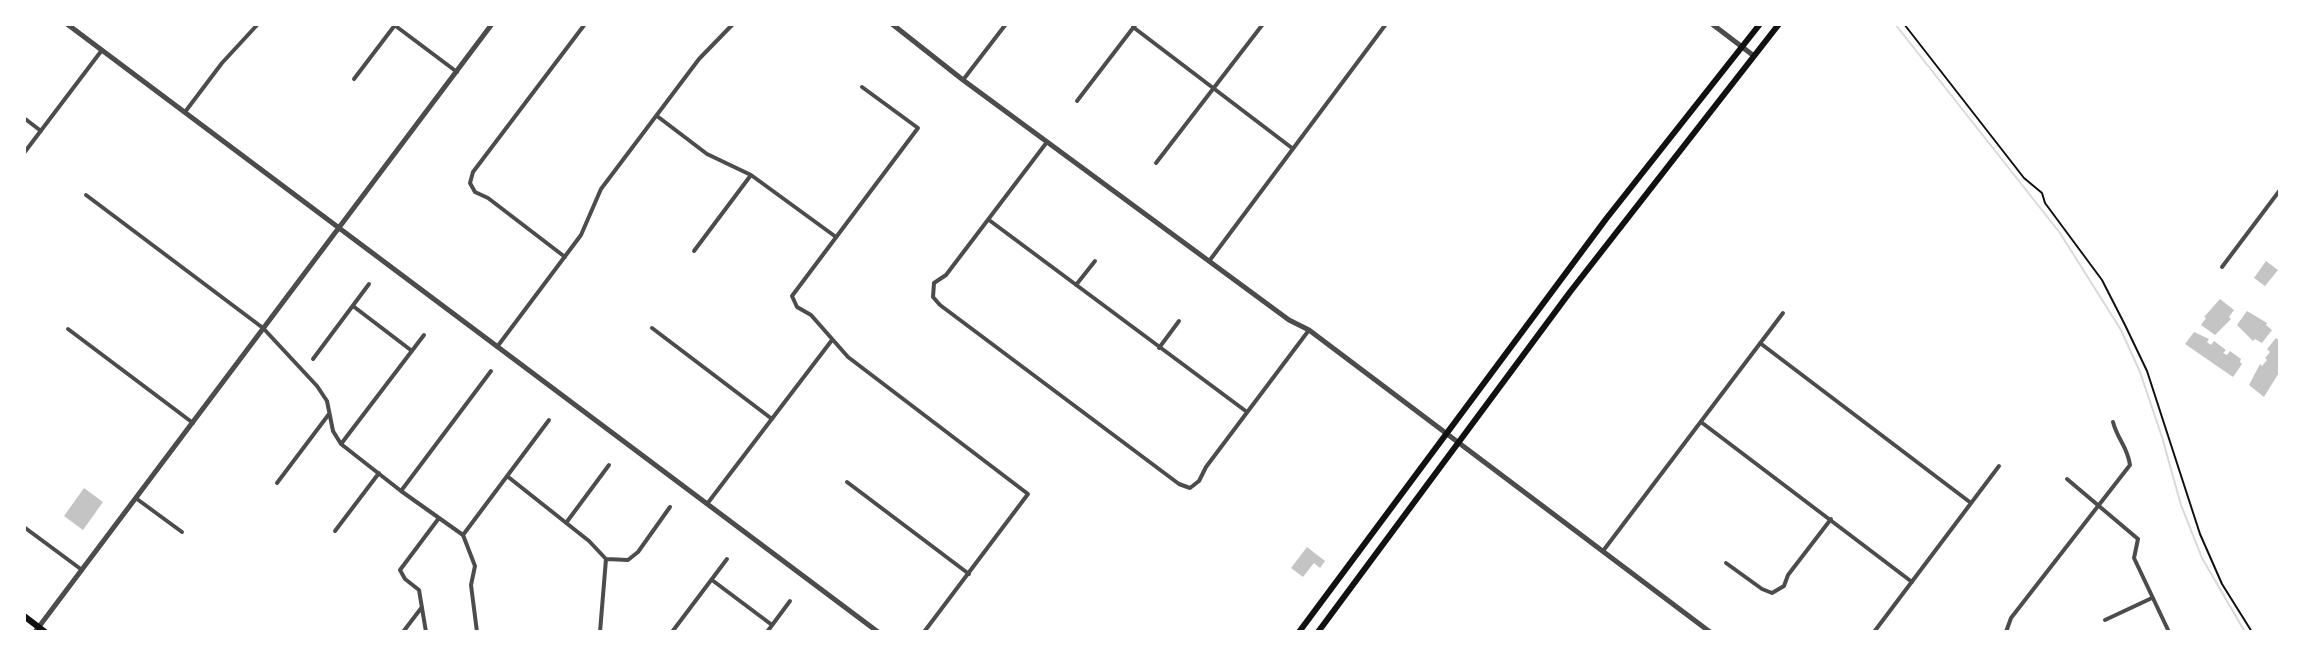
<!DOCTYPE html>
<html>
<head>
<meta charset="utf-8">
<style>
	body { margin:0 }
	#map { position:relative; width:2304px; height:656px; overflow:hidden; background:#fff; font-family:Raleway,sans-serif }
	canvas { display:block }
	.frame { position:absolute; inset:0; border:26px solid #fff; pointer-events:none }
</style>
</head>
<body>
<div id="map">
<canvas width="2304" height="656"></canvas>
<div class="frame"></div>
</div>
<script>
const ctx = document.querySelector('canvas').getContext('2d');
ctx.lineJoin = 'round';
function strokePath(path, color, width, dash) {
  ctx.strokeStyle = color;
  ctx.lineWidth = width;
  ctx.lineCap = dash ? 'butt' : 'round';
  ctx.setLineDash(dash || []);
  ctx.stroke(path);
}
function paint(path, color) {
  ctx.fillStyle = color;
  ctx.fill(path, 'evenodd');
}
strokePath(new Path2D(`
	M1895,24L2060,233L2121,330L2140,372L2162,437L2181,505L2202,558L2245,632`), '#d9d9d9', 2);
paint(new Path2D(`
	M2266,261L2278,270L2265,286L2254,278Z
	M2220,299L2234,310L2229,317L2231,319L2215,335L2201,325L2206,318L2204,317Z
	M2247,311L2267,323L2266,325L2272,330L2262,343L2255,339L2253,341L2237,325Z
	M2194,332L2209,339L2207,342L2211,345L2214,341L2226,350L2223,353L2227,355L2230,351L2241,359L2240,362L2242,364L2233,377L2185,344Z
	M2276,338L2280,341V365L2278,368L2280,371L2264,397L2249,385L2260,364L2262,366L2267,360L2265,358L2270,352L2267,349Z
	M84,488L103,502L83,530L64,516Z
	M1307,547L1325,561L1320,568L1314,563L1303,577L1291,568Z`), '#c4c4c4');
strokePath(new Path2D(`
	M1904,24L2024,178L2042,193L2045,203L2102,280L2125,325L2147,371L2200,534L2222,584L2252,632`), '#111', 2);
strokePath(new Path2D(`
	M393,24L457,72
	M1133,27L1292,148
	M354,79L395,25
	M963,80L1006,24
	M862,87L918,128L792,296L797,307L811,315L848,357L1028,494L924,632
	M1077,101L1136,24
	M185,112L222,63L258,24
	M657,116L707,154L751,175L836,237
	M24,118L41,131
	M1047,142L946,275L934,283L933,297L940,305L1179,484L1190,488L1199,481L1206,467L1309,330
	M24,153L102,50
	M1156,163L1263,24
	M86,195L263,328L317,386L327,401L333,431L341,444L401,491L463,535L475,566L471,585L477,632
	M989,220L1247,412
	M694,251L751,175
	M565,257L488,198L475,192L470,183L473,172L585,24
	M1210,260L1386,24
	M2222,267L2280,190
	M1076,285L1095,261
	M353,306L412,351
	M652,328L772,419
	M68,329L193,423
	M1760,343L1971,503
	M497,347L581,235L601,189L699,59L733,24
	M1159,348L1179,321
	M313,359L369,284
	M1701,422L1912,582
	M341,444L424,335
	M507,476L589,541L606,559L600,632
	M2067,479L2138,539L2134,558L2169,632
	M847,482L969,574
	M277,483L329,414
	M401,491L491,371
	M137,499L182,532
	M707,504L832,340
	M566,523L609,465
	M24,527L82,570
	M335,531L379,473
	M463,535L549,420
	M1603,551L1783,313
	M606,559L628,560L638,552L670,507
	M1726,563L1762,589L1772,593L1784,586L1788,575L1831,519
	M712,580L772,625
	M2105,620L2152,598
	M403,632L422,607
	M426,632L419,590L405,579L400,570L439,518
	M672,632L727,559
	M767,632L790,601
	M1874,632L1999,466
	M2006,632L2011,618L2130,465C2127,445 2118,441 2113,422`), '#4c4c4c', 4);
strokePath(new Path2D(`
	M67,24L878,632
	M892,24L963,80L1289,320L1309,330L1710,632
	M1712,24L1754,56
	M35,632L492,24`), '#4c4c4c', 5);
strokePath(new Path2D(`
	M24,616L45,632`), '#111', 6);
strokePath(new Path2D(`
	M1299,632L1606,219L1760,24
	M1318,632L1570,292L1779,24`), '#111', 6);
</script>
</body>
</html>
